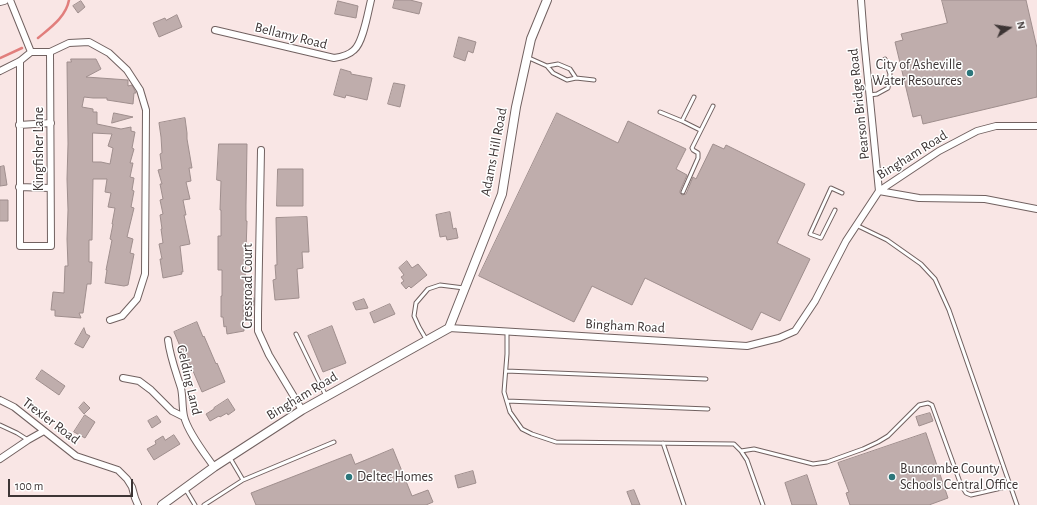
<!DOCTYPE html>
<html>
<head>
<meta charset="utf-8">
<style>
	body { margin:0 }
	#map { position:relative; width:1037px; height:505px; overflow:hidden; background:#f9e6e5; font-family:"Alegreya Sans",sans-serif }
	canvas { display:block }
	.north { position:absolute; left:989px; top:8px; width:40px; height:40px; -webkit-text-stroke:3px #fff; paint-order:stroke; rotate:77deg; font-size:11px; font-weight:700; line-height:16px; text-align:center; color:#3d3535 }
	.north::after { content:''; display:block; margin:auto; width:14px; height:18px; background:#3d3535; clip-path:polygon(50% 0,100% 100%,50% 72%,0 100%) }
	.scale { position:absolute; left:8px; top:479px; width:125px; height:18px; box-sizing:border-box; border:2px solid #3d3535; border-top:0; padding-left:5px; font-size:12px; line-height:14px; white-space:nowrap; color:#3d3535; -webkit-text-stroke:3px #fff; paint-order:stroke }
</style>
</head>
<body>
<div id="map">
<canvas width="1037" height="505"></canvas>
<div class="north">N</div>
<div class="scale">100 m</div>
</div>
<script>
const ctx = document.querySelector('canvas').getContext('2d');
ctx.lineJoin = 'round';
function strokePath(path, color, width, dash) {
  ctx.strokeStyle = color;
  ctx.lineWidth = width;
  ctx.lineCap = dash ? 'butt' : 'round';
  ctx.setLineDash(dash || []);
  ctx.stroke(path);
}
function paint(path, color) {
  ctx.fillStyle = color;
  ctx.fill(path, 'evenodd');
}
function write(font, color, halo, rows, align = 'center') {
  ctx.font = font + ' "Alegreya Sans",sans-serif';
  ctx.lineWidth = 3;
  ctx.setLineDash([]);
  ctx.textBaseline = 'middle';
  ctx.strokeStyle = halo;
  ctx.fillStyle = color;
  for (const [text, x, y, turn = 0] of rows) {
    ctx.save();
    ctx.translate(x, y);
    ctx.rotate((+turn || 0) * Math.PI / 180);
    ctx.textAlign = isNaN(turn) ? turn : align;
    if (halo) ctx.strokeText(text, 0, 0);
    ctx.fillText(text, 0, 0);
    ctx.restore();
  }
}
strokePath(new Path2D(`
	M38,38C50,28 66,17 69,0
	M0,58L22,48`), '#e17e7c', 2.5);
const building = new Path2D(`
	M395,0H410L422,3L419,14L393,8Z
	M942,0H1026L1037,48V97L923,124L921,115L913,117L895,42L903,40L901,34L947,23Z
	M81,1L85,7L78,13L73,6Z
	M338,1L358,6L356,18L335,14Z
	M177,15L182,27L159,37L153,23L165,18L166,20Z
	M459,37L476,42L473,53L468,51L465,61L454,57Z
	M71,59H96L101,69L86,77L128,80V86L132,85L136,93H134L133,104L107,100V98H93L84,97L82,107L93,109V112H97V124L121,129L131,127V131L135,132L132,148L134,149L130,163H133L130,177L134,178L132,190L134,191L131,207L134,208L127,237L133,239L130,253L134,254L128,285L124,286L105,283L107,270H106L112,240L110,239L113,224H112L115,208L108,207L111,193L105,192L107,179H93L92,240H89V262H92L91,284H87L83,313H79L81,318L55,316V310H51L53,292L64,293L65,266H68L67,239L68,210L67,179L68,144L67,62H71ZM93,133L112,134L108,146L113,148L110,164L101,162H93Z
	M341,69L351,72V74L372,78L367,100L346,95L345,98L334,95Z
	M394,83L405,85L400,107L388,104Z
	M114,113L133,117L112,123Z
	M557,113L618,143L628,121L686,149L676,169L687,175L680,191V193L682,195L686,194L693,177L696,179L713,144L724,149L726,145L805,184L777,243L810,259L780,321L761,312L752,330L645,278L632,305L592,286L574,322L479,276Z
	M185,118L187,133V139L192,168H189L191,181L186,182L190,199L183,200L186,215H184L190,244L180,246L183,272H181L182,274L163,278L160,259H162L159,244L163,243L161,229H162L160,215L163,214L160,200L163,199L160,184H162L158,170L162,169L160,154L162,153L161,137L159,123Z
	M219,144H247L246,205V221H247L245,281H248L247,298H254V305H243L244,331L227,334L226,326L224,327L223,317H221V296H222V270H218V236H221V210H220L221,181L217,180Z
	M4,166L7,185L0,186V167Z
	M278,169H303V206H277Z
	M0,200H8V221H0Z
	M450,212L453,229L456,228L458,238L447,240L446,236L440,237L436,215Z
	M307,217L309,252H302L303,268L297,269L299,298L275,300L273,280L276,279L275,265H277L276,218Z
	M407,261L412,268L418,264L427,275L411,288L409,286L406,289L401,283L404,281L401,277L404,275L399,268Z
	M364,299L368,308L356,310L353,303Z
	M390,304L395,314L374,323L370,313Z
	M197,322L203,337L204,336L216,364L217,363L225,382L202,392L190,364L188,365L174,332Z
	M332,326L346,363L323,372L308,336Z
	M84,328L86,334L90,336L83,348L75,344Z
	M42,370L65,386L59,395L36,379Z
	M228,399L235,410L228,415L227,413L220,417L219,416L210,421L206,414L214,409V408Z
	M84,402L90,408L84,414L79,408Z
	M930,413L933,421L919,426L916,417Z
	M85,415L95,422L85,438L74,432Z
	M157,416L161,422L152,428L148,421Z
	M926,433L948,498L929,505H850L846,493L849,492L838,463Z
	M174,435L180,444L154,460L147,449L156,444L155,441L163,436L165,440Z
	M393,449L412,496L428,490L433,502L426,505H256L251,493L351,454L355,464Z
	M473,471L476,483L458,488L455,476Z
	M807,475L817,505H792L785,483Z
	M634,490L640,505H632L627,492Z`);
paint(building, '#bfadac');
strokePath(building, '#9f8e8d', 1);
const service = new Path2D(`
	M529,58L547,66L553,73L567,80L576,78L570,69L558,64L547,66
	M576,78L594,80
	M870,95L877,94L888,88L890,74L885,59
	M660,112L682,121L694,97
	M682,121L700,130
	M683,192L698,158V153L693,150L692,148L713,106
	M835,210L821,238L810,234L831,188L842,193
	M856,225L887,240L921,264L935,279L949,310L1017,505
	M507,332V354L504,392L510,412L522,429L532,434L556,442L734,444L741,451L747,460L763,505
	M296,334L326,396
	M426,339L419,327L414,316L416,303L428,289L440,285L464,288
	M506,371L706,379
	M507,401L708,409
	M0,425L17,433L28,440
	M663,443L684,505
	M741,451L754,449L813,464L827,462L863,449L878,442L888,436L919,405L928,403L932,405L961,485L966,493L971,495L1010,486
	M243,480L334,442
	M186,490L195,505
	M204,505L243,480L230,458`);
const minor = new Path2D(`
	M10,0L31,52
	M861,0L864,39L879,191
	M215,30L334,58C341,57 349,55 354,50C363,43 368,12 371,0
	M20,61V246H51L50,52
	M0,71L20,61L31,52H50L69,43L89,42L109,53L127,70L140,90L146,110L145,274L137,299L122,316L110,320
	M19,125L51,123
	M261,150L258,314V331L269,355L302,410
	M19,187L50,188
	M879,191L919,198L985,199L1037,209
	M449,328L747,346L779,338L795,331L815,301L846,241L879,191L939,151L977,131L996,126H1037
	M168,340C170,357 176,372 181,388C183,397 182,407 184,416C187,431 205,454 214,467
	M123,378L139,381L151,390L172,411L184,417
	M0,400L14,407L76,456L118,470L127,479L132,487L135,498L138,505
	M0,459L28,440L44,431`);
const tertiary = new Path2D(`
	M0,1L4,0
	M162,505L214,467L302,410L449,328L502,194L516,107L531,39L547,0`);
strokePath(service, '#716160', 5);
strokePath(minor, '#716160', 8);
strokePath(tertiary, '#716160', 10);
strokePath(service, '#fff', 3);
strokePath(minor, '#fff', 6);
strokePath(tertiary, '#fff', 8);
for (const [x, y, r, color] of [
	[970,73,4,"#2c767b"],
	[349,477,4,"#2c767b"],
	[892,477,4,"#2c767b"]
]) {
  const dot = new Path2D();
  dot.arc(x, y, r, 0, 2 * Math.PI);
  ctx.fillStyle = color;
  ctx.fill(dot);
  strokePath(dot, '#fff', 1.5);
}
write('14px', '#3d3535', '#fff', [
	["Bellamy Road",291,36,14],
	["Pearson Bridge Road",859,104,-96],
	["Kingfisher Lane",39,149,-90],
	["Adams Hill Road",494,152,-79],
	["Bingham Road",912,155,-32],
	["Cressroad Court",248,286,-90],
	["Bingham Road",625,326,3],
	["Gelding Land",189,380,77],
	["Bingham Road",302,396,-31],
	["Trexler Road",51,421,37]
]);
write('14px', '#3d3535', '#fff', [
	["City of Asheville",962,65,"right"],
	["Water Resources",962,81,"right"],
	["Buncombe County",900,469],
	["Schools Central Office",900,485],
	["Deltec Homes",357,477]
], 'left');
</script>
</body>
</html>
